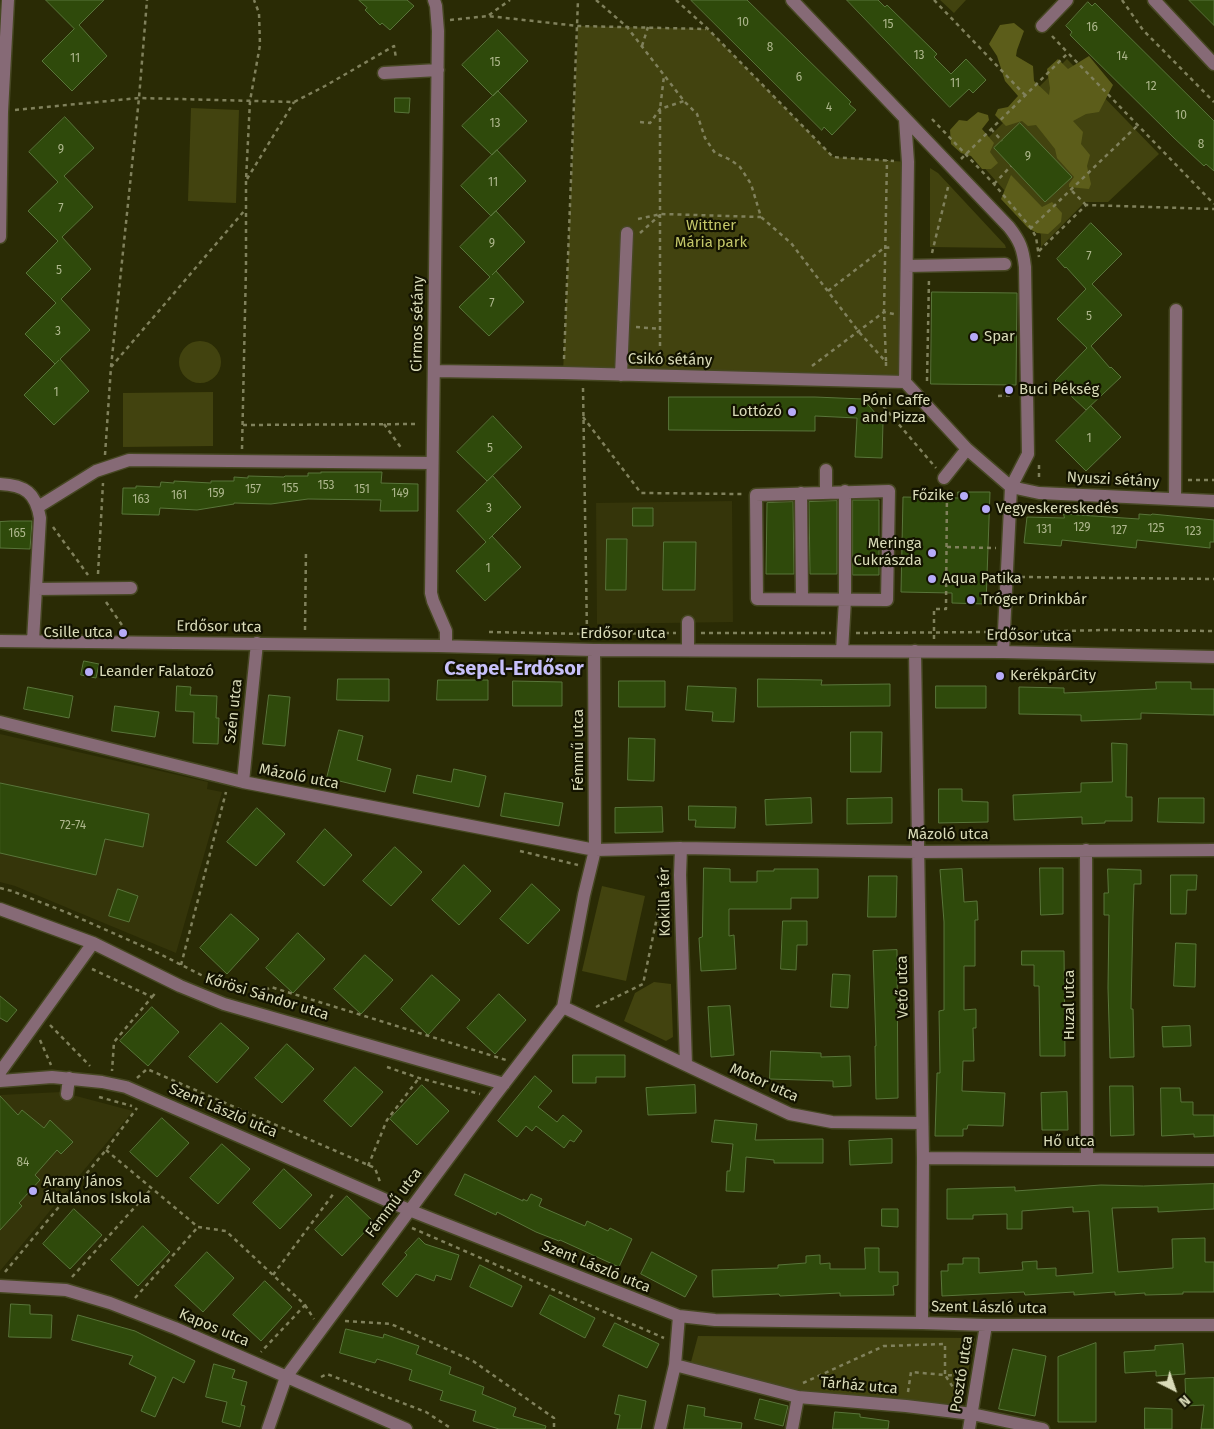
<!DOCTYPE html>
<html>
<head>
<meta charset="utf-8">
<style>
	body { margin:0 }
	#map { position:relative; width:1214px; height:1429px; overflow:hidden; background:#2a2b05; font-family:"Fira Sans",sans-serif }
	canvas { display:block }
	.north { position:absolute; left:1149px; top:1364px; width:50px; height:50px; -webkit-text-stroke:4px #131300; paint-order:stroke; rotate:139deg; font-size:14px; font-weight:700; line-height:20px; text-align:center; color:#d9dbb8 }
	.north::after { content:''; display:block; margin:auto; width:18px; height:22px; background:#d9dbb8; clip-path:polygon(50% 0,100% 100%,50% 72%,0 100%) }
</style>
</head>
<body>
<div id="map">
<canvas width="1214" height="1429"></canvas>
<div class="north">N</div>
</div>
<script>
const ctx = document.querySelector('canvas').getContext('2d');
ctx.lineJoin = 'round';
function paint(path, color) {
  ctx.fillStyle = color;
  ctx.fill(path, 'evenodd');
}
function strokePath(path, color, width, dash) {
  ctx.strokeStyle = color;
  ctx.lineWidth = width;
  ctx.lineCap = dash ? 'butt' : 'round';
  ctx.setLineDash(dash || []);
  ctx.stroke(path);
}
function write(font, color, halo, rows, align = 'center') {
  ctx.font = font + ' "Fira Sans",sans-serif';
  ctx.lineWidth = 4.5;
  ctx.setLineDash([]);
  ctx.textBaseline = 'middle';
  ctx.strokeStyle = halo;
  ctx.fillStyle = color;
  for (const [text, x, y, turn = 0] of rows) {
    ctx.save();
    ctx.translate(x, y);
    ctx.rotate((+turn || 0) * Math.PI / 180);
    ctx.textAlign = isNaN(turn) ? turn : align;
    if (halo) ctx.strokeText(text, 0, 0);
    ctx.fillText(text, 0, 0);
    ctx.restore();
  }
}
paint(new Path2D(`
	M732,501L733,622L597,624L596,503Z
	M0,734L208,782L207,789L222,792L176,953L15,886L0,882Z
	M61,1092L133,1111L0,1271V1095Z`), '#35350a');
paint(new Path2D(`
	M940,0H966L954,13Z
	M578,26L708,29L833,157L908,162L905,382L563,373Z
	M1067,59L1159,154L1108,202H1085L1041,247V235L1038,228L972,154Z
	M191,108L239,110L236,203L188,201Z
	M930,168L938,173L1005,245L1006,248L930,247Z
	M179 362a21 21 0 1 1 42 0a21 21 0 1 1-42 0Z
	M213,392V446L123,447V393Z
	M602,886L645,896L626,981L582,971Z
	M654,982L671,984L673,1037L666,1041L624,1021L635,993Z
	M698,1336L975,1338L961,1406L802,1394L691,1362Z`), '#42430f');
paint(new Path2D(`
	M1014,23L1024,31L1017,50L1016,56L1033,66L1034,81L1049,95L1050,88L1047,69L1058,59L1068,69L1089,56L1113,85L1099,112L1086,114L1073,121L1083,132L1081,144L1090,155L1087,166L1091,184L1089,189L1069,187V184L1074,177L1057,158L1055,149L1036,125L1028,126L1022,121L1006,126L995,115L998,109L1008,107L1018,96L1005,81L997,56L989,44L1000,25Z
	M978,112L988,115L989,120L982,129L994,143L990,152L998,163L991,169H982L971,156L961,153L951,144L950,130L959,120L967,121Z
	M1011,175L1042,207L1052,202L1062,213L1061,222L1048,234L1037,233L1028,228L1001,199Z`), '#5c5d1a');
const building = new Path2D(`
	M46,0H104L79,25L107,56L72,91L42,61L74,29Z
	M359,0H407L414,6L390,30L382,23L380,25L365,10L367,8Z
	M691,0H747L851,102L849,104L856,110L832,135L824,127L822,130Z
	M847,0H878L885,7L887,5L937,54L934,57L951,74L966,59L986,80L973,93L969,89L950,107Z
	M1189,0H1214V25Z
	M1088,2L1092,6L1095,3L1214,121V171L1206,164L1204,166L1174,138L1070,35L1072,32L1066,26Z
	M498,30L528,61L493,96L462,65Z
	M498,91L527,121L492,155L462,126Z
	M395,98H410L409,113L395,112Z
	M65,117L94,148L64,176L93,207L62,237L91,269L61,299L90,330L60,359L89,391L54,425L24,395L59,360L55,364L25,334L56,303L26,273L58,241L28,211L58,182L29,152Z
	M1020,123L1072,177L1045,202L994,148Z
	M497,150L526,181L491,216L461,186Z
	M496,211L525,242L492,275L496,271L524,302L489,336L459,307L490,277L460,247Z
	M1091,223L1122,254L1092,284L1122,315L1091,346L1110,368L1111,367L1121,377L1086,410L1055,381L1087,348L1057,319L1086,289L1066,267L1065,268L1057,259Z
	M932,292L1017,293L1016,385L931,384Z
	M669,397H815L863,399L883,422L882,458L855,457L857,418L815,416V431L669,430Z
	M1091,406L1121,437L1086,471L1056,441Z
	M493,416L522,447L487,481L457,452Z
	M321,472H382L381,483L418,484V511H380L381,500L308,499L271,504L234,503V504L197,510L160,508L159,515L122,514L123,488H136V486L160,487L161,482L174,483V481L211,483V481H234V477L248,478V476L284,477L285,476H308V473H321Z
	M493,476L521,507L489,539L492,536L521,567L485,601L456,571L486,542L457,511Z
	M958,492H990L986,604L952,603V593L901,592L903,497L958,498Z
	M853,500H879V575H853Z
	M837,501V574H810L809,502Z
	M793,502L794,574H766L767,503Z
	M633,508H653V526H633Z
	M1064,514L1139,519V514L1151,515L1152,514L1214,520V542H1210V548L1137,540L1136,548L1062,540L1061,546L1024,543L1027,517L1064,518Z
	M11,521H32L30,549L0,548V522Z
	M607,539H627L626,590H606Z
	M664,542H696L695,590H663Z
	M84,661L99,664L96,678L81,675Z
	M338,679H389V701L337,700Z
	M758,679L822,680L821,685L890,684V706L758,707Z
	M438,680H488V700H437Z
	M513,681L562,682V706H513Z
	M619,681H665V707H619Z
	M1156,682H1191V689H1214V715L1141,713V719L1081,721V715L1019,714V687L1064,688V693L1156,689Z
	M177,686L191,687L190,695L217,696L216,718H219L218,744L193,743L194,712L176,711Z
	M688,686L736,688L734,722L712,721L713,712L686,710Z
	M936,686H986V708H936Z
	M28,687L73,696L69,718L24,709Z
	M269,695L290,697L285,746L263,744Z
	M115,706L159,712L155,737L112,731Z
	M339,730L363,736L357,760L391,769L385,792L327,778Z
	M851,732H882L881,772H851Z
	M629,738L655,739L654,781L628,780Z
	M1112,743L1127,744L1126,797H1132V821H1105V823L1082,824V817L1014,820L1013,795L1081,792V783L1112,782Z
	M454,769L486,776L479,807L413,793L417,775L451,782Z
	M0,783L149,814L143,847L105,839L96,875L0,853Z
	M939,789H962V801L988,802V822L939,823Z
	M505,793L563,803L559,826L501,816Z
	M811,798L812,823L766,825L765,800Z
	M892,798V823L847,824V799Z
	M1159,798H1204V823L1158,822Z
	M689,806L736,807L735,828L695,827L696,820H689Z
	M662,807L663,832L615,833V808Z
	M257,808L285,834L256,866L227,842Z
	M325,829L352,855L324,886L297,862Z
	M395,847L422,872L391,906L363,881Z
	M464,865L491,891L459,925L432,900Z
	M704,868L730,869V882H757V871H774V869H818V898H791V909H729V936L734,935L736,969L701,971L699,938L702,937Z
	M1040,868H1063V914L1041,915Z
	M962,869L964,902L977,901L978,920H975V966H964V1010L976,1009V1028H973L974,1061H963L962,1091L1005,1093L1003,1126L968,1125L967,1129H963V1136H935L937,1073H940L939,1011L944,1010V922L940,870Z
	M1108,869L1141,870V884H1134L1133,915L1131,1009H1133L1134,1057L1110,1058L1108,988L1109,915H1104V893H1108Z
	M1171,875H1197L1196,890H1187L1186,914H1171Z
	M869,876H897L896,917H868Z
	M532,884L560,910L528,944L500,919Z
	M118,889L138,896L129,922L109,916Z
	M231,914L259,939L227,974L200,948Z
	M783,921H807V945H797L796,970L781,969Z
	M298,933L325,959L293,993L266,968Z
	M1176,943L1196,944L1195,987L1174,986Z
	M897,950L898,1098L876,1099L875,1046H876L873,951Z
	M1022,951H1064L1065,1056H1040L1039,986H1034V965H1022Z
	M365,955L393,980L361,1014L334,989Z
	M833,974L850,975L848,1008L831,1007Z
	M432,975L460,1000L428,1035L401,1009Z
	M499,994L526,1020L495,1054L467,1028Z
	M0,996L17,1010L7,1022L0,1018Z
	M730,1006L734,1055L711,1057L708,1007Z
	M152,1007L179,1032L148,1066L120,1041Z
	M221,1023L249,1048L217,1083L189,1057Z
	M1190,1026L1191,1046L1163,1047L1162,1027Z
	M287,1044L314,1069L282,1103L255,1078Z
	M771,1051L821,1053V1057L850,1056L851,1086L833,1087V1081L770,1079Z
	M573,1055H625V1077H596V1083H573Z
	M355,1067L383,1092L351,1127L324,1101Z
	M535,1076L552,1091L538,1107L557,1122L563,1115L582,1131L574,1142L570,1140L564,1148L536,1126L532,1131L526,1126L517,1137L498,1121Z
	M422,1085L449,1111L417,1145L390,1119Z
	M695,1085L696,1113L648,1115L646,1088Z
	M1110,1086H1133L1134,1135L1111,1136Z
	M1161,1088H1180L1181,1102H1193V1115H1214V1136L1194,1137V1134L1162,1136Z
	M1067,1092L1068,1130H1042L1041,1093Z
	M0,1096L18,1115L22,1110L44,1128L50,1120L73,1142L61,1154L57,1150L35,1175L40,1180L19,1203L22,1206L0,1230Z
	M162,1118L189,1143L157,1177L130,1152Z
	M715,1120L757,1124L755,1140L823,1139V1163H774V1160L746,1157L744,1192L726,1191L727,1171H730L733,1144L712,1142Z
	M892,1139V1163L850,1165L849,1141Z
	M222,1144L250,1169L218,1204L190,1178Z
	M284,1169L312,1195L280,1229L253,1203Z
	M465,1174L523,1201V1199L527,1201L531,1194L542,1199L539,1206L585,1226L587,1221L608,1231L610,1228L632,1239L619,1267L560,1240L559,1241L536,1232L497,1212L496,1215L455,1195Z
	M1214,1184V1209L1158,1212V1207L1112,1208L1118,1272L1173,1268L1172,1239L1205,1238V1262H1214V1292H1183V1294L1145,1295V1293L1115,1295V1292L1074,1295V1292L1025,1295L1024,1292L942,1296L941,1271H948V1264H963V1258H979V1273L1023,1270L1022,1262L1037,1261V1269L1056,1268V1276L1093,1273L1089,1211L1073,1212V1207L1022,1211V1229H1007V1214L973,1215V1219H947V1189L1015,1187V1191L1101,1185L1143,1186Z
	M347,1196L374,1222L342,1256L315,1230Z
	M74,1209L102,1235L70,1269L43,1244Z
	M882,1209H898V1227L882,1226Z
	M143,1226L170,1252L138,1286L111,1260Z
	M419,1238L425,1244L459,1255L451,1280L436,1275L434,1281L416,1274L397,1297L382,1284L407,1255L405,1253Z
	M865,1248H879V1272H898V1285L893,1286L894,1295L840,1296V1293L780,1296L779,1294L713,1297L712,1270L778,1268V1265L806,1263V1256L820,1255V1264L830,1263V1269H865Z
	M207,1252L234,1278L203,1312L175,1286Z
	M652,1252L697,1276L685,1297L641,1274Z
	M480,1265L522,1286L512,1307L470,1287Z
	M265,1281L292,1307L261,1341L233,1315Z
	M550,1295L595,1318L585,1338L540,1314Z
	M11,1304L30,1305V1314L52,1315L51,1338L9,1337Z
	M78,1315L135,1331L195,1361L184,1383L173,1377L155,1417L141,1411L156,1377L129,1364L133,1356L72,1340Z
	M615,1323L659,1344L647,1368L603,1346Z
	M346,1329L383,1338L384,1334L419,1346L416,1354L451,1367L449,1374L484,1387L482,1394L516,1408L513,1416L546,1426L545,1429H499L473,1421L476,1411L440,1400L443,1391L409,1380L412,1370L377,1359L375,1363L340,1353Z
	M1096,1343V1422H1058V1357Z
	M1183,1344L1185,1374L1156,1376V1371L1125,1373L1124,1352L1155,1350V1346Z
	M1013,1349L1046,1356L1035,1416L999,1409Z
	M214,1364L235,1370L232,1378L247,1382L241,1405L245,1406L240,1427L222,1422L227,1402L206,1397Z
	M1214,1378V1429H1201L1204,1405L1186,1406L1185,1379Z
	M619,1395L646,1401L641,1429H617L620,1415L615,1414Z
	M760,1399L788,1406L783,1426L755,1419Z
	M688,1405L705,1408L704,1416L742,1423L741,1429H684Z
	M1145,1408L1172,1409V1429H1145Z
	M835,1412L860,1414V1417L889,1421L888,1429H833Z`);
paint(building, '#2f4a0b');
strokePath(building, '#59753a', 1);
const minor = new Path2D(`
	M434,0L436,6L438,31L431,593L433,601L446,631V646
	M792,0L1009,227C1020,241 1023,249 1025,267L1028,454L1011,487L1003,652
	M1154,0L1214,64
	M1042,26L1067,0
	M384,73L438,70
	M905,119L908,162L905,382L967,449L1011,487L1039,493L1214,501
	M0,237L2,112L8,0
	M907,266L1005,264
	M434,371L563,373L905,382
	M621,375L627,233
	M826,470V492
	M944,478L967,449
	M0,484C25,485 36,493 40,518L33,641
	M889,491L887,600L757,599L756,495Z
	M801,493L802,599
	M1175,499L1176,310
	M38,507L96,471L129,460L432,463
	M36,589L131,588
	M0,641L438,646L594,650L1003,652L1214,657
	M688,650V622
	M842,651L845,600V491
	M915,651L923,1158L922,1323
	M0,722L243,782L595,850L681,848L917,852L1214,850
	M243,782L257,643
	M681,848L680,875L686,1065
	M1086,850L1087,1159
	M0,909L93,943L180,986L224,1004L504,1084
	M563,1007L790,1114L832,1122L922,1123
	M0,1072L93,943
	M0,1081L52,1077L102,1082L126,1087L409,1210L679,1316L715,1320L922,1323L986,1325H1214
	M67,1094L69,1078
	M923,1158L1214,1160
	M0,1286L66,1290L110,1303L175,1328L406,1429
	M675,1365L798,1397L906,1406L972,1414L1043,1429
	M268,1429L286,1377L493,1098L563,1007L584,895L595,850L594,650
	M660,1429L675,1365L679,1316
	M792,1429L798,1397
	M969,1429L986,1325`);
strokePath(minor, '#464722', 15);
strokePath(new Path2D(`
	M596,0L627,27L684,101L697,114L705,138L715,153L731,160L740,167L751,184L761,217L791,243L859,332L886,362V368
	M676,0L708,29L833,157L894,161
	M934,0L1025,95
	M1122,0L1143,30L1214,102
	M489,15L510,0
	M450,20L488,16L578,26L706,29
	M1052,36L1068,53
	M642,46L648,27
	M15,110L139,98L294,102L325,86L394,46L396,58
	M932,119L994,184L1031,228L1036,237L1039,257
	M640,122L650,123L660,109L684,101
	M991,129L1002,141
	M961,159L1068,53L1214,204
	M247,179L294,102
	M994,184L1011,166
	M1072,191L1086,205
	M638,219L661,214L761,217
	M1030,229L1137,126
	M640,233L660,215
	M1039,251L1086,205L1214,209
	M932,253L949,183
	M828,291L884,248L893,247
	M636,327L661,329
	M564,359L578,0
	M886,361L884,312L887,160
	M660,362V109L664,76
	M812,366L884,312L894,314
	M111,367L139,98L147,0
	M927,381L929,278
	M583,388L587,634
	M873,394L936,468
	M998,396L1014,395
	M583,417L641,493L742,494
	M384,424L402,449
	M243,425L419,424
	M242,449L246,267V180L250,101L260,45L259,13L254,0
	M105,455L111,367L245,210
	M1039,465V480
	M1188,480H1214
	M53,527L88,575
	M947,547L996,548
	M98,574L103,483
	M1021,577L1214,579
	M106,602L124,628
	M305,630L306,550
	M489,632L587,634L676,633
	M1016,632L1105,630L1214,631
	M701,633H831
	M856,633L991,632
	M934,639V609H946L947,490
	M520,851L578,865
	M0,888L12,891L68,913L158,953L209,979L258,994L271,987L506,1060
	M181,965L226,792
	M92,969L152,997L114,1042L112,1071
	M152,997L157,991
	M596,1007L643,984L663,889L666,886
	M50,1025L90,1066
	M40,1040L51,1065
	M387,1067L419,1078L480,1094
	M137,1078L147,1069L375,1168L380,1182
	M99,1097L132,1106
	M106,1150L198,1227L226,1231L305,1305L261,1352
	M368,1166L387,1120L419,1078
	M412,1228L664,1338
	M5,1272L106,1150L137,1108
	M273,1275L334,1193
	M72,1277L152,1188
	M135,1298L198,1227
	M305,1305L314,1319
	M345,1321L391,1324L473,1361L554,1418V1429
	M321,1377L327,1374L426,1412L452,1429
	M803,1383L884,1346L945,1344V1375L965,1376
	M908,1392L911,1372L945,1375L960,1398`), '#80815c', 2.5, [4, 4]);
strokePath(minor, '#866a76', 12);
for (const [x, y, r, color] of [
	[974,337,5,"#b6abf8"],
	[1009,390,5,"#b6abf8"],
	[852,410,5,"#b6abf8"],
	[792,412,5,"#b6abf8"],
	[964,496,5,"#b6abf8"],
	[986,509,5,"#b6abf8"],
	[932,553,5,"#b6abf8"],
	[932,579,5,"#b6abf8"],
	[971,600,5,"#b6abf8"],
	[123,633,5,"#b6abf8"],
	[89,672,5,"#b6abf8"],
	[1000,676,5,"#b6abf8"],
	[33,1191,5,"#b6abf8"]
]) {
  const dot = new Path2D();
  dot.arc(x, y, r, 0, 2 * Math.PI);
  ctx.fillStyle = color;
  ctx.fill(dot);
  strokePath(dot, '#131300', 2);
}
write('12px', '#aeb78d', null, [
	["10",743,23],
	["15",888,25],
	["16",1092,28],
	["8",770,48],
	["13",919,56],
	["14",1122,57],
	["11",75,59],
	["15",495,63],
	["6",799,78],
	["11",955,84],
	["12",1151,87],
	["4",829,108],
	["10",1181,116],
	["13",495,124],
	["8",1201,145],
	["9",61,150],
	["9",1028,157],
	["11",493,183],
	["7",61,209],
	["9",492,244],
	["7",1089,257],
	["5",59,271],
	["7",492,304],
	["5",1089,317],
	["3",58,332],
	["1",56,393],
	["1",1089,439],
	["5",490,449],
	["153",326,486],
	["155",290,489],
	["157",253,490],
	["151",362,490],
	["159",216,494],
	["149",400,494],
	["161",179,496],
	["163",141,500],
	["3",489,509],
	["129",1082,528],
	["125",1156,529],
	["131",1044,530],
	["127",1119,531],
	["123",1193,532],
	["165",17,534],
	["1",488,569],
	["72-74",73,826],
	["84",23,1163]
]);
write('15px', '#c3c668', '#131300', [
	["Wittner",711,226],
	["Mária park",711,243]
]);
write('15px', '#d9dbb8', '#131300', [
	["Cirmos sétány",418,324,-89],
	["Csikó sétány",670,360,1],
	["Nyuszi sétány",1113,480,3],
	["Erdősor utca",219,627,1],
	["Erdősor utca",623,634],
	["Erdősor utca",1029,636,1],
	["Szén utca",234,711,-84],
	["Fémmű utca",579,750,-90],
	["Mázoló utca",299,777,11],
	["Mázoló utca",948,835],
	["Kokilla tér",665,902,-91],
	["Vető utca",903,987,-91],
	["Kőrösi Sándor utca",267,997,17],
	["Huzal utca",1070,1005,-90],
	["Motor utca",764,1083,24],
	["Szent László utca",223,1111,23],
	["Hő utca",1069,1142],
	["Fémmű utca",394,1203,-53],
	["Szent László utca",596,1267,22],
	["Szent László utca",989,1308,1],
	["Kapos utca",214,1328,23],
	["Posztó utca",962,1374,-81],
	["Tárház utca",859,1386,5]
]);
write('15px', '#d9dbb8', '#131300', [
	["Spar",984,337],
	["Buci Pékség",1019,390],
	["Póni Caffe",862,401],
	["and Pizza",862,418],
	["Lottózó",782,412,"right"],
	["Főzike",954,496,"right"],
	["Vegyeskereskedés",996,509],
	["Meringa",922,544,"right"],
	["Cukrászda",922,561,"right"],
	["Aqua Patika",942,579],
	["Tróger Drinkbár",981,600],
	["Csille utca",113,633,"right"],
	["Leander Falatozó",99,672],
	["KerékpárCity",1010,676],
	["Arany János",43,1182],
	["Általános Iskola",43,1199]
], 'left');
write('bold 20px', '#c7c0f9', '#131300', [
	["Csepel-Erdősor",514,669]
]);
</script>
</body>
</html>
